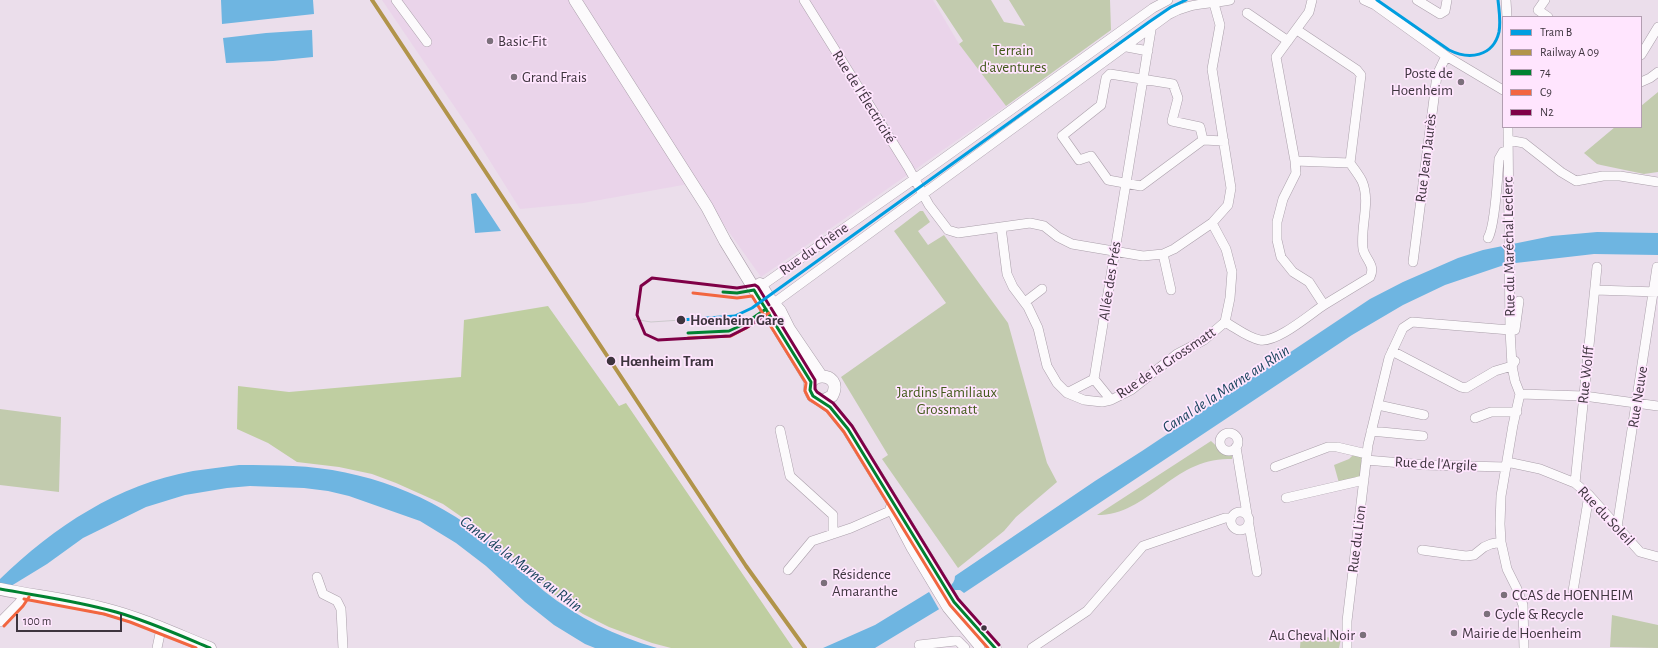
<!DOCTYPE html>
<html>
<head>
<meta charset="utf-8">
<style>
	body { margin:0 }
	#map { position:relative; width:1658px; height:648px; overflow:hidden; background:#ebdeeb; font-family:"Alegreya Sans",sans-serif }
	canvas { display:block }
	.legend { position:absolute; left:1502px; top:16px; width:140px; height:112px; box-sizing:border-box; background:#ffe5fe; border:1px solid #b29eb1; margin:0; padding:5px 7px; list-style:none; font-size:12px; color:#3e343e }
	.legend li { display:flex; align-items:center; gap:8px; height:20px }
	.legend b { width:20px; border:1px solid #b29eb1 }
	.scale { position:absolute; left:16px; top:614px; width:106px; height:18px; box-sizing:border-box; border:2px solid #3e343e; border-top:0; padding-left:5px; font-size:12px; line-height:14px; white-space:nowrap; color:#3e343e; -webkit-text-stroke:3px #ffe5fe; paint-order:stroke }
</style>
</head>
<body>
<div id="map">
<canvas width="1658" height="648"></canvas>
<ul class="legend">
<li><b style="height:5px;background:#009ee0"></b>Tram B</li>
<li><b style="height:5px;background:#b1944a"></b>Railway A 09</li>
<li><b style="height:5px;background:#008231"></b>74</li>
<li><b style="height:5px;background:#f26640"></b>C9</li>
<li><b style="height:5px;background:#7f0047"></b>N2</li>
</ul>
<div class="scale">100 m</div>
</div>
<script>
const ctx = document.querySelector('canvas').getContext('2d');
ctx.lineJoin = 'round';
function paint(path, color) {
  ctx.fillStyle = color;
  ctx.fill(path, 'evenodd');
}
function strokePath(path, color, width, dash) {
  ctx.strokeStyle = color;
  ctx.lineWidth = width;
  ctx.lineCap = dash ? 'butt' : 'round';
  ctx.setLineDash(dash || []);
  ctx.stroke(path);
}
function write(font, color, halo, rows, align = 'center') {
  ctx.font = font + ' "Alegreya Sans",sans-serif';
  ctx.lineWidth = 3.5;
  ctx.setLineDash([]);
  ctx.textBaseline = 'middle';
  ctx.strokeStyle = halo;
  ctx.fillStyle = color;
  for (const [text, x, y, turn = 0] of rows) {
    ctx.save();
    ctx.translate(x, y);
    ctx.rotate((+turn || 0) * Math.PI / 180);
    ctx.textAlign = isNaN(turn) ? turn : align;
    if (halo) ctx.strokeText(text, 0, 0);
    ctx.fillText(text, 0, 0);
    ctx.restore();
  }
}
paint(new Path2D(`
	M382,0H933L959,44L1006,106L761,277L694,183L583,203L520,209L473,134Z`), '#ead4ea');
paint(new Path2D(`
	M936,0H991L1004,22L1025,26L1009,0H1110L1111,30L1006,106L959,44L963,41Z
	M1658,92V172L1644,174L1601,165L1597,164L1584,153L1615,127H1641V106Z
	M920,211H923L930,222L918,231L928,245L944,235L1008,323L1047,463L1057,482L1016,517L1004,531L958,568L882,459L888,455L841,377L946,303L894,231Z
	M0,409L61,417L59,492L0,485Z
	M1211,441L1224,453L1232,454V459C1174,456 1150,515 1097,515Z
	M1354,454L1364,456L1362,477L1339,483L1334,465L1349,459Z
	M1612,615L1658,625V648L1610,647Z
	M1301,634L1341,639L1339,648H1300Z`), '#c2cbae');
paint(new Path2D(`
	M548,306L619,406L626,403L793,648H671L652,643L609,627L583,614L557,597L489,536L443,504L396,483L372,474L339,467L297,462L268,443L237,429L238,386L289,392L461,377L464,320Z`), '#bfcea1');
paint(new Path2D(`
	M221,0H313L314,14L222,24Z
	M312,30L313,57L273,61L226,63L223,38L266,33Z
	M476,193L501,231L475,233L471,194Z
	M1597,232L1658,233V255L1594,254L1507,264L1445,285L1403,305L1352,335L964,593L960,590H955L943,599L941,608L875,648H823L875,625L929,592L938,594C945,589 955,586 955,576L1095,481L1142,451L1370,299L1403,282L1458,258L1483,250L1552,236Z
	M239,465C257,465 275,465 293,466C363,469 433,495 488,540C508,555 525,575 544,591C578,618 615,636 657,648H595L585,644L554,625L525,602L486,566L456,543L420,521L349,496L328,491L304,488L250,486L227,488L185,495L146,507L83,538L47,564L11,586L0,594V579C55,526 117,485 193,471C208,469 223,467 239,465Z`), '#6eb5e1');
paint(new Path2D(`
	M928,590L937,592L943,609L940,611Z`), '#ebdeeb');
const minor = new Path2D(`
	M396,0L427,42
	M804,0L908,167L929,205L948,230L958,233L1030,223L1044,226L1058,237L1072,244L1143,256L1163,254L1174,249L1212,223L1228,205L1231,188L1212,69L1220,25L1213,0
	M1364,0L1375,5L1446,56L1503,90
	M1417,0L1440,14L1445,11L1447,0
	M1506,0L1507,17
	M1545,0L1538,10L1548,17
	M1247,13L1288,41
	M1297,30L1357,70L1361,75L1350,163
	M1127,47L1148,51
	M1641,55L1658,27
	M1641,82L1650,78L1658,72
	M1508,127L1510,330L1512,366L1515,381L1520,394L1513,425L1501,496L1500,524L1501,542L1507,569L1517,589L1523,605L1524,648
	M1203,140L1200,127L1172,121L1178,98L1173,84L1110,74L1106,78L1101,105L1062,136L1079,160L1091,156L1108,180L1141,186L1203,140L1224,141
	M1508,140L1524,143L1561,172L1576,181L1603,176H1620L1658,182
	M1295,161L1276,57L1309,12L1312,0
	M1001,227L1007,274L1013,287L1028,307L1038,328L1047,366L1057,383L1067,393L1084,400L1102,402L1111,400L1131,390L1177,354L1204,340L1225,322L1230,298L1232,272L1226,249L1212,223
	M1488,238C1495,227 1498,174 1499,159L1503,152L1508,151
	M1163,254L1171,290
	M1413,262L1437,75L1446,56
	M757,289L926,171L1153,8L1168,0
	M1595,290L1658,292
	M1025,302L1042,289
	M770,306L1168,15C1190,2 1206,5 1230,0
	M1225,322C1236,328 1248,338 1260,340C1277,343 1310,314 1324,305L1309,282L1293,272L1281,257L1277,240V222L1283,199L1296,173L1295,161L1350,163C1354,169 1359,175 1362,181C1371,202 1360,227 1363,249C1365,259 1376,265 1370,277L1324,305
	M1515,330L1519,301
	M1392,351L1461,387L1466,388L1495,371L1512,366L1515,361
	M1094,379L1111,400
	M1067,393L1094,379L1151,30
	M1520,394L1584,396L1658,406
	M1378,405L1424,415
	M1475,418L1491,412H1517
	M780,430L790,476L833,515V534
	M1371,431L1423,436
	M1220 442a9 9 0 1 1 18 0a9 9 0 1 1-18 0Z
	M1236,447L1247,514
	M1366,460L1425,465L1506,467
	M1507,462L1540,469L1575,483L1589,495L1640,552L1658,557
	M1275,467L1328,447H1337L1367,454
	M1575,483L1597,267
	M1286,498L1364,480
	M890,508L911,548L947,608L980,648
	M1231 521a9 9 0 1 1 18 0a9 9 0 1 1-18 0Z
	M1249,525L1257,572
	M1617,527L1657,267
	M1422,550L1466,556L1474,555L1484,547L1491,544L1501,542
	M788,570L812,541L851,528L892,510
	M317,577L323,594L337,601L341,609L343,648
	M1573,591L1589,495
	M0,622L19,603L25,594
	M919,645L955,641H958L965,648
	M157,648L161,629
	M1032,648L1087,611L1143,546L1225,518H1231
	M1347,648V621L1368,445L1389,358L1403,328L1412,322L1510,330`);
const major = new Path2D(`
	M575,0L707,207L725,241L811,382
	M760,284L768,297L780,311L789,329L821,376
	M822,401L832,396C846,369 797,371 813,396L822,401L830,407L848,429L954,602L995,648
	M0,589C35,596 70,600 105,609C141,618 175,634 210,648`);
strokePath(minor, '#aa9faa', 10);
strokePath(major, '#aa9faa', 13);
strokePath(minor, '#fcfafc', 9);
strokePath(major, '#fcfafc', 12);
strokePath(new Path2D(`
	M633,319L651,322L681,320`), '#ccc9cc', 1);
strokePath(new Path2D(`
	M754,290L811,382L810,390L813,396L830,407L848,429L954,602L995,648
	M723,292L737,293L754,290
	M688,333L729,331L744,324L766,309
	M0,589C39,596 78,601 116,612C148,621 179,635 210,648`), '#008231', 3);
strokePath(new Path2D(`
	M693,293L737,298L752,296L806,383L805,391L809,399L827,411L844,432L950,605L988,648
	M688,338L731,336L746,328L769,313
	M24,599L104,614L130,622L196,648
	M4,626L23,606L29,597`), '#f26640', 3);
strokePath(new Path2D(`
	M771,308L815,380V389L817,392L833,403L852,426L958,599L999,645
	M764,316L746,328L730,336L658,340L645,334L637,315L641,286L652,278L737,288L755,285L758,287L769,305`), '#7f0047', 3);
strokePath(new Path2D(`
	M372,0L746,566L805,648`), '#b1944a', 4);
strokePath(new Path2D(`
	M1377,0L1449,50C1469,60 1493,57 1499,32C1501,21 1499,10 1498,0
	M681,320L735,316L752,308L1149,22L1171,7L1186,0`), '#009ee0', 3);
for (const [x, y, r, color] of [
	[490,41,4,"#7b707b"],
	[514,77,4,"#7b707b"],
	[1461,82,4,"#7b707b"],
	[681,320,5,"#3e343e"],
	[611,361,5,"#3e343e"],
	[824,583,4,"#7b707b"],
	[1504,595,4,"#7b707b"],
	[1487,614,4,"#7b707b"],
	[984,628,3.5,"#3e343e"],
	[1454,633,4,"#7b707b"],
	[1363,635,4,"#7b707b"]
]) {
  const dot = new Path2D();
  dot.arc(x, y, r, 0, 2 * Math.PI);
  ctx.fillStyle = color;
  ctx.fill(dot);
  strokePath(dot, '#ffe5fe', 1.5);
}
write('15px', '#3e343e', '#ffe5fe', [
	["Basic-Fit",498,41],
	["Poste de",1453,73,"right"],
	["Hoenheim",1453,90,"right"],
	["Grand Frais",522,77],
	["Résidence",832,574],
	["Amaranthe",832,591],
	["CCAS de HOENHEIM",1512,595],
	["Cycle & Recycle",1495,614],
	["Mairie de Hoenheim",1462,633],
	["Au Cheval Noir",1355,635,"right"]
], 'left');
write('15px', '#425a1a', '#ffe5fe', [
	["Terrain",1013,50],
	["d'aventures",1013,67],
	["Jardins Familiaux",947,392],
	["Grossmatt",947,409]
]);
write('15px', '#3e343e', '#ffe5fe', [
	["Rue de l'Électricité",864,97,58],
	["Rue Jean Jaurès",1426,158,-83],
	["Rue du Maréchal Leclerc",1509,247,-91],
	["Rue du Chêne",814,249,-35],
	["Allée des Prés",1110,281,-81],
	["Rue de la Grossmatt",1166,363,-34],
	["Rue Wolff",1586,375,-84],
	["Rue Neuve",1638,397,-81],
	["Rue de l'Argile",1436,464,3],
	["Rue du Soleil",1606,516,47],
	["Rue du Lion",1357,539,-83]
]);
write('bold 15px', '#3e343e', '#ffe5fe', [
	["Hoenheim Gare",690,320],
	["Hœnheim Tram",620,361]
], 'left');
write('italic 16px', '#1b465e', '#ffe5fe', [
	["Canal de la Marne au Rhin",1226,389,-33],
	["Canal de la Marne au Rhin",521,564,37]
]);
</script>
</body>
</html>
